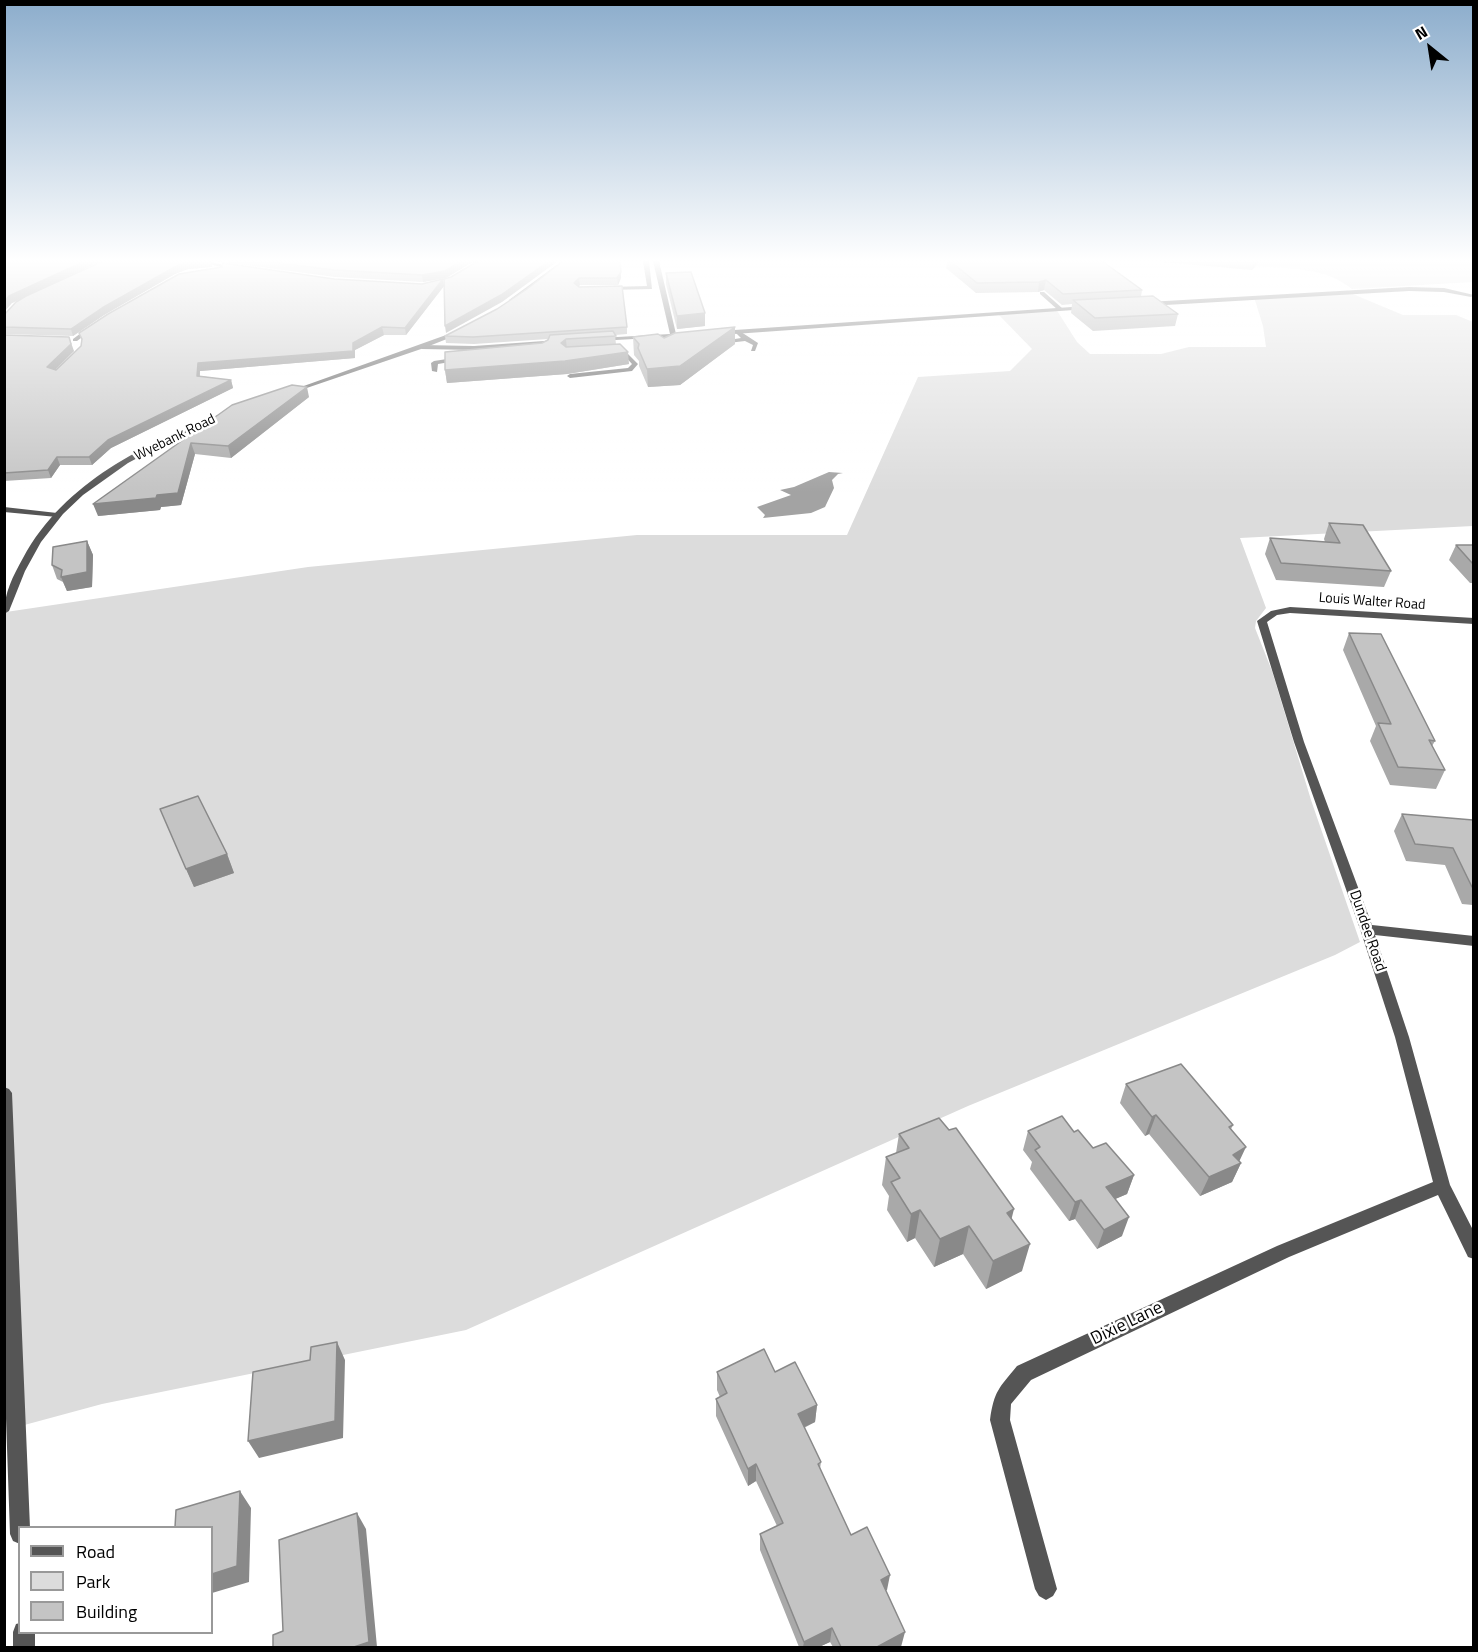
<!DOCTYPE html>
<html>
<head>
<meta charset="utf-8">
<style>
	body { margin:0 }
	#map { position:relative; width:1478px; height:1652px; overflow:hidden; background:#fff; font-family:"Titillium Web",sans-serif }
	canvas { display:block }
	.frame { position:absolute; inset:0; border:6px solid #000; pointer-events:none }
	.legend { position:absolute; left:18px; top:1526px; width:195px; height:108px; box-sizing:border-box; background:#fff; border:2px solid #999; margin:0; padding:8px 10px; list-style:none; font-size:18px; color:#000 }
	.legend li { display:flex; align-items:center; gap:12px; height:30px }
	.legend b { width:30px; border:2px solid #999 }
	.north { position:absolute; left:1400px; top:18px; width:60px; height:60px; -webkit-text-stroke:4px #fff; paint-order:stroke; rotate:330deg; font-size:16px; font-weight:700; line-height:24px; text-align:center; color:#000 }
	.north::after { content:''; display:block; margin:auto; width:21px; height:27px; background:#000; clip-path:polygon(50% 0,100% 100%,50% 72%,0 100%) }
</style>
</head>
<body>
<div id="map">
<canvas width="1478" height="1652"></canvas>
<div class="frame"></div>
<ul class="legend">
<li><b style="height:8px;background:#555"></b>Road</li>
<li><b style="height:16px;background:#dcdcdc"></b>Park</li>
<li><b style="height:16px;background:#c4c4c4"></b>Building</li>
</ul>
<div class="north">N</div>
</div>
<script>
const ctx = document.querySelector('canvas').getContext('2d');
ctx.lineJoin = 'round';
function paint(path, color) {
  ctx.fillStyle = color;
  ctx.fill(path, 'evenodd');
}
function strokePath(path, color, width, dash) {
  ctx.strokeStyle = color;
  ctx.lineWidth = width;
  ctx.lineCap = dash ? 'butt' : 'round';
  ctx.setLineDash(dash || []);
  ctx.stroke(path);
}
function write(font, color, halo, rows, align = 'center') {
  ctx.font = font + ' "Titillium Web",sans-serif';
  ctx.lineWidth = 5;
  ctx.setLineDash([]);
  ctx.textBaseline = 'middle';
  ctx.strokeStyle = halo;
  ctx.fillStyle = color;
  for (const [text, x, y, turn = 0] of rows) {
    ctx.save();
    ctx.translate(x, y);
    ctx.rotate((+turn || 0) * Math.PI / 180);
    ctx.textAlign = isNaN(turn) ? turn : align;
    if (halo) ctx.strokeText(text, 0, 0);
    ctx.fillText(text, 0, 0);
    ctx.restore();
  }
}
paint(new Path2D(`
	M1248,261H1473V282L1352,289C1322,265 1286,269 1249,266Z
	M1348,292L1403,315H1456L1473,322V526L1240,538L1266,608L1256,621L1255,628L1272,671L1311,800L1360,942L1335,955L968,1106L466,1330L102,1404L17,1427L4,1065L6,612L308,567L637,535H847L918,377L1010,371L1032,349L997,313L1056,309L1077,342L1090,354H1161L1189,347H1266L1263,326L1254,297Z`), '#dcdcdc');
paint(new Path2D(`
	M829,472L843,473L838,474L832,480L834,488L825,507L811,513L763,518L765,515L757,507L791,495L780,490L794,487Z`), '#a3a3a3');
paint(new Path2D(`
	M643,261H649L652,289L605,290L607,287L647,286Z
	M1040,292H1044L1062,308V310H1058L1040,294Z
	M738,330L758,343L755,351H751L753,345L745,341L720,344L717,342L741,338L735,332Z
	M624,350L638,364L632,371L570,378L567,376L570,374L628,368L632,364L621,352Z
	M460,357L462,358V360L438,364L437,372L432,371L431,363L434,361Z`), '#555');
paint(new Path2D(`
	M197,261H207L240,269L237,271Z
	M653,261H659L676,334L685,333L687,336L598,341L600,338L670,334Z
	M1409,287L1444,288L1474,295L1471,297L1444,292L1409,291L1148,306L1145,304L1148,302Z
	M1086,306L1088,309L720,335L717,333L720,331Z
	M89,327L94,328L77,341H73V339Z
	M544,341L546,344L474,350L422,349L419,347L422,345L474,346Z
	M4,507L57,513L61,515L57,517L4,512Z
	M1290,607L1474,618V624L1290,613L1277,615L1267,622L1304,742L1372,925L1474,936V946L1375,935L1409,1037L1450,1185L1474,1232V1259L1468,1257L1438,1195L1289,1257L1031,1380L1011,1404L1010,1420L1057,1589L1053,1596L1046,1600L1039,1596L1035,1589L990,1420C994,1391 999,1388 1017,1366L1277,1246L1433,1182L1395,1037L1360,929L1294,742L1257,621L1271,611Z`), '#555');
paint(new Path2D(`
	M562,261H568L513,302H509V300Z
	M460,330L462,333L424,348L292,393L287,392Z
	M223,413L229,414L177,437L128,463L83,495L63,514L41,542L25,571L9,611L4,614C4,593 13,576 23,558C65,481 145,444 223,413Z
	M4,1087L9,1089L12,1093L30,1528H20V1544L13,1541L10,1534L4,1361Z
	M20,1623V1632H35V1648H13V1632L16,1624Z`), '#555');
paint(new Path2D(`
	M4,261L49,286L103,261H210L212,267L188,269L175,274L104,315L73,336L4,334V315L22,298L12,303Z
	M215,261H474L446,278L423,282L335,277Z
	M563,261L621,278L618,285H580L579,286L627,327V334L615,335L616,344L629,364L567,374L447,383L445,370L542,343L548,339L474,344L446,343L445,336L497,309L527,289Z
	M947,261H1102L1142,290L1141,297L1178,314L1175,326L1093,331L1071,313L1072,304L1062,305L1044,290L1038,292L976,293L946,268Z
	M1162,261H1260L1252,270L1162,262Z
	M666,273L705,313V326L677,329L666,284Z
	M334,279L422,284L443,279L444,286L406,335H384L355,350V358L200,371V376L231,380L233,388L111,448L92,465H60L51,478L4,481V335L74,351L55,370H56L81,346L82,341L79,333Z
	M633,337L664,338L735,344L680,385L648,387L639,366V361L634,355Z
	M309,397L231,458L195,454L181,505L161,507L160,510L98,516L232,405Z
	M1329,523L1391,571L1384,587L1276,580L1265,554L1270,538L1325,542L1324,539Z
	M87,541L93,555L92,587L67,591L63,582L57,579L52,565Z
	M1456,545H1473V583H1470L1449,560Z
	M1349,633L1435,741L1432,746L1445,770L1436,789L1390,785L1370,741L1376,726L1343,650Z
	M160,809L227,854L234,873L194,887Z
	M1402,814L1473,820V905L1462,904L1445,865L1406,861L1394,831Z
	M1126,1084L1233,1125L1231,1129L1239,1161L1241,1163L1232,1182L1200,1196L1149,1134L1145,1136L1120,1103Z
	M1028,1131L1074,1132L1093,1148L1134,1175L1127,1194L1115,1199L1122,1236L1097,1249L1075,1219L1069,1221L1030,1169L1032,1162L1023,1150Z
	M899,1134L1011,1218L1022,1271L986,1289L963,1254L934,1267L915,1238L907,1242L887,1210L889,1196L882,1185L886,1157L896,1153Z
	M717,1372H775L817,1405L815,1422L804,1428L821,1462L820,1469L851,1535L887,1590L885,1591L901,1647H833L830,1642L819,1647H799L760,1550V1534L777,1526L756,1481L748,1486L716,1416V1399L720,1397L717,1390Z`), '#a9a9a9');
paint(new Path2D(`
	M85,261H101L12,303L4,312V302L9,296Z
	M201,261H210L212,267L188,269L175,274L104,315L73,336L71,329L102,308L173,268L186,262Z
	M462,261H474L446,278L423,282L422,275Z
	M549,261H558L502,302L446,333L445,326Z
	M1254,261H1260L1252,270Z
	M621,272V278L618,285L617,278Z
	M579,278L580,285L575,290L574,283Z
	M443,279L444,286L406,335L405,328Z
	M1046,280L1044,290L1038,292L1039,282Z
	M705,313V326L677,329V316Z
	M382,327L384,335L355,350V358L200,371L199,383L197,376L198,363L353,343Z
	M735,327V344L680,385L648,387L647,369Z
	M69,337L74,351L50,375L47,367Z
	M566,339L567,351L561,343Z
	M628,352L629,364L567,374L447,383L445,370Z
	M231,380L233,388L111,448L92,465L89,457L108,440Z
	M307,387L309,397L231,458L228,446Z
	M191,443L195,454L181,505L161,507L160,510L98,516L93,504L157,495Z
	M57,457L60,465L51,478L48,470Z
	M87,541L93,555L92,587L67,591L61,577Z
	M227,854L234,873L194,887L186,869Z
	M1156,1115L1149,1134L1145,1136L1152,1117Z
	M1246,1147L1238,1164L1241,1163L1232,1182L1200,1196L1209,1177L1233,1155Z
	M1134,1175L1127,1194L1099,1206L1106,1187Z
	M1081,1200L1075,1219L1069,1221L1075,1202Z
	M1014,1209L1007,1237V1213Z
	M920,1210L915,1238L907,1242L911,1214Z
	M1129,1217L1122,1236L1097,1249L1104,1230Z
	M969,1226L963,1254L934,1267L940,1239Z
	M1030,1244L1022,1271L986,1289L993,1261Z
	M337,1342L345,1360L343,1438L259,1458L248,1441Z
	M817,1405L815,1422L796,1431L798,1414Z
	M756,1464V1481L748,1486V1469Z
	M240,1491L251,1508L249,1582L212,1593V1574Z
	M357,1513L366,1529L377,1647H354Z
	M890,1575L887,1590L877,1595L881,1580Z
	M832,1628L830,1642L819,1647H803L804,1642Z
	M905,1632L901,1647H877Z`), '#898989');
const building = new Path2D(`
	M4,261H85L9,296L4,302Z
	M103,261H201L186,262L173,268L102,308L71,329L4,327V315L16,302L26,296Z
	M262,261H462L445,271L422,275L334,270Z
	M478,261H549L501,295L445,326L444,279L451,277Z
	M563,261H620L621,272L617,278H579L574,283L579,287L622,286L627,327L473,337L445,336L497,309L527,289Z
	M950,261H1102L1142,290L1063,294L1046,280L1039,282L977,283Z
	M223,263L334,279L422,284L443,279L405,328L382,327L353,343V351L198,363L197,376L231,380L108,440L89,457H57L48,470L4,473V335L69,337L71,344L47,367L56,370L81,346L82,339L79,333L108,314L179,274L222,267Z
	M691,272L705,313L677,316L666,273Z
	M1153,296L1178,314L1095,318L1073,300Z
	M735,327L680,366L647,369L638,348L639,344L633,337L658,334L664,338L675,333Z
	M613,331L616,336L566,339L561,343L566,347L620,344L628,352L565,361L445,370V352L542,343L548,340L550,335Z
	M292,385L307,387L228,446L191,443L178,493L157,495L156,498L93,504L232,405Z
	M1329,523L1363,525L1391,571L1281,563L1270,538L1340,543Z
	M87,541V572L61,577L62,570L52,565L53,547Z
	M1456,545H1473V564Z
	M1349,633L1381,634L1435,741L1429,740L1445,770L1398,767L1378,723L1391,724Z
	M198,796L227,854L186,869L160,809Z
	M1402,814L1473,820V887H1472L1453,848L1415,844Z
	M1181,1064L1233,1125L1229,1127L1246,1147L1233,1155L1241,1163L1209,1177L1156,1115L1152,1117L1126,1084Z
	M1062,1116L1074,1132L1078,1130L1093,1148L1106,1143L1134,1175L1106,1187L1129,1217L1104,1230L1081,1200L1075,1202L1035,1150L1040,1147L1028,1131Z
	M939,1118L949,1130L956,1128L1014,1209L1007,1213L1030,1244L993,1261L969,1226L940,1239L920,1210L911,1214L891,1182L900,1178L886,1157L909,1148L899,1134Z
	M337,1342L335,1421L248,1441L253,1372L310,1360L311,1347Z
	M764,1349L775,1372L795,1362L817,1405L798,1414L821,1462L818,1464L851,1535L867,1527L890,1575L881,1580L905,1632L877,1647H841L832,1628L804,1642L760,1534L783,1523L756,1464L748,1469L716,1399L727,1393L717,1372Z
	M240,1491L237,1566L212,1574V1527H175L176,1510Z
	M357,1513L369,1642L354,1647H273V1635L283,1631L279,1540Z`);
paint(building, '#c4c4c4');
strokePath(building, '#898989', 1.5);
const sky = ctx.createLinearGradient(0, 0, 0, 492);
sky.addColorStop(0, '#8cadcc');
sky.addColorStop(0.53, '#fff');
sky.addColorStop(1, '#ffffff00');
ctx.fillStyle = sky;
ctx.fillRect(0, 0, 1478, 492);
write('14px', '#000', '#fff', [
	["Wyebank Road",175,438,-26],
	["Louis Walter Road",1372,602,4]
]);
write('15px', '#000', '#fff', [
	["Dundee Road",1367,931,71]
]);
write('18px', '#000', '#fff', [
	["Dixie Lane",1127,1324,-26]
]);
</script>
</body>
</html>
